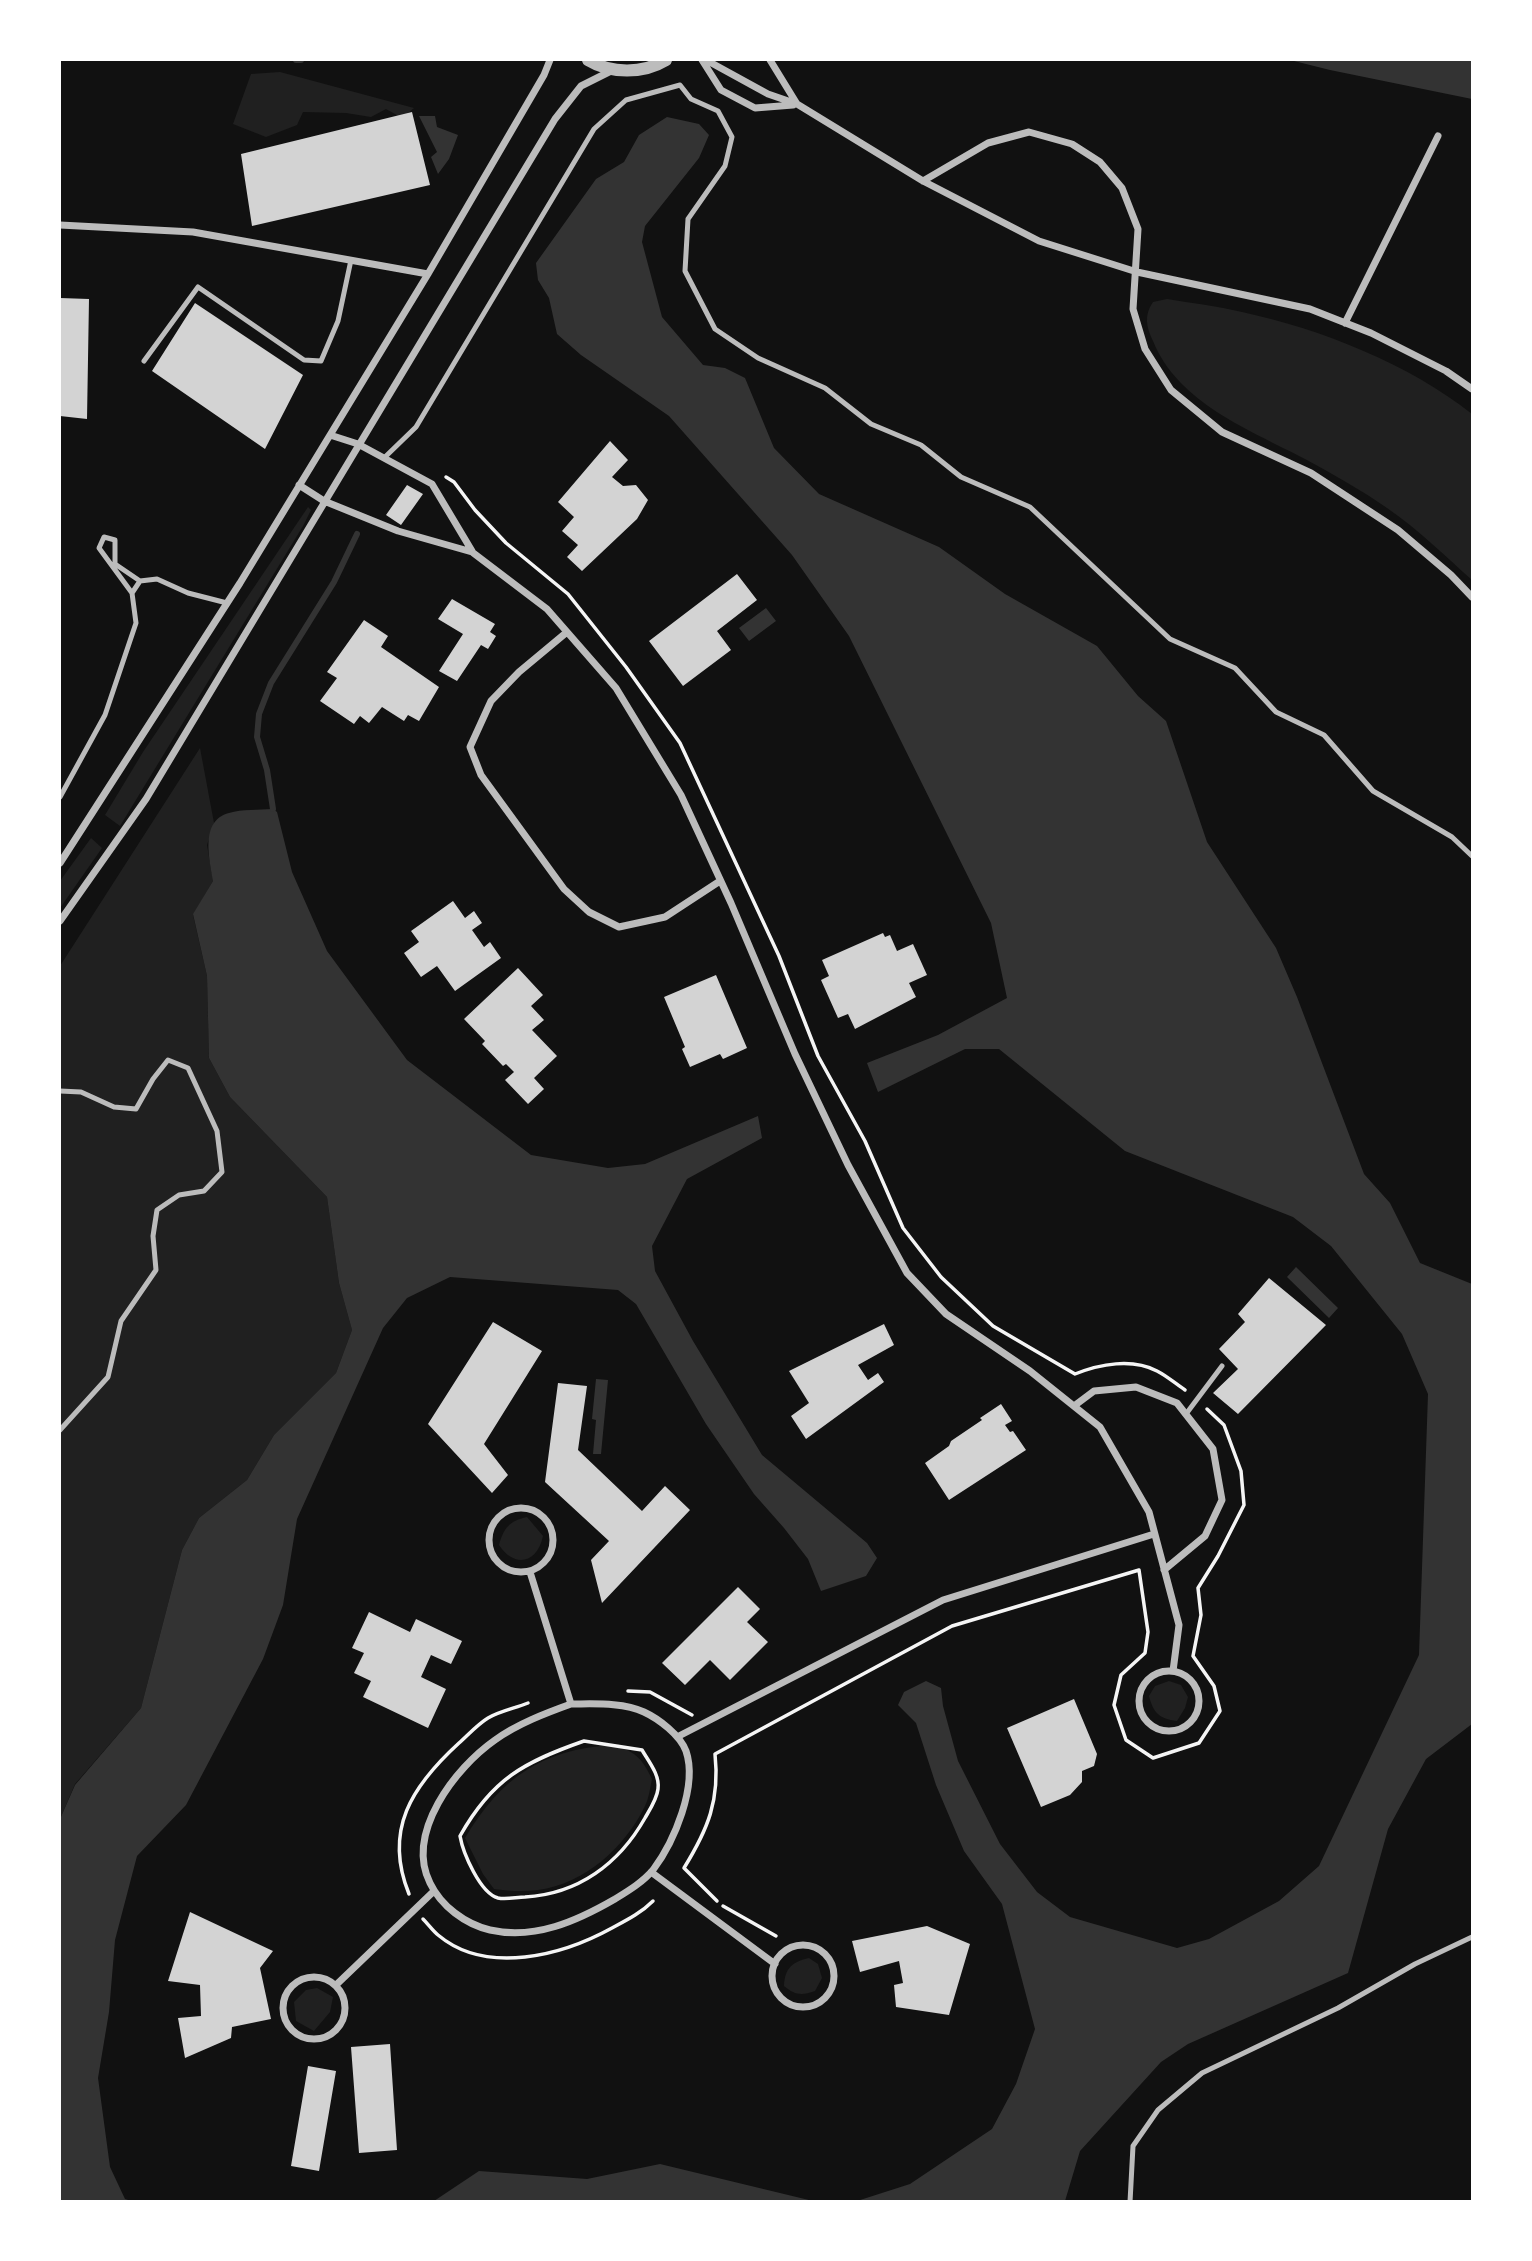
<!DOCTYPE html>
<html>
<head>
<meta charset="utf-8">
<style>
	body { margin:0 }
	#map { position:relative; width:1532px; height:2261px; overflow:hidden; background:#111; font-family:"DM Sans",sans-serif }
	canvas { display:block }
	.frame { position:absolute; inset:0; border:61px solid #fff; pointer-events:none }
</style>
</head>
<body>
<div id="map">
<canvas width="1532" height="2261"></canvas>
<div class="frame"></div>
</div>
<script>
const ctx = document.querySelector('canvas').getContext('2d');
ctx.lineJoin = 'round';
function paint(path, color) {
  ctx.fillStyle = color;
  ctx.fill(path, 'evenodd');
}
function strokePath(path, color, width, dash) {
  ctx.strokeStyle = color;
  ctx.lineWidth = width;
  ctx.lineCap = dash ? 'butt' : 'round';
  ctx.setLineDash(dash || []);
  ctx.stroke(path);
}
paint(new Path2D(`
	M280,72L414,108L402,118L386,109L371,117L346,113L303,112L297,125L266,137L233,124L251,74Z
	M1167,299C1192,303 1217,306 1242,312C1321,329 1409,364 1472,414V580C1445,556 1418,529 1387,508C1361,490 1333,474 1305,459C1250,430 1178,403 1153,341C1146,327 1144,315 1153,302Z
	M308,507L311,510L303,526L120,826L105,815L143,752Z
	M200,748L214,823L207,845L213,881L193,915L207,976L209,1058L230,1097L327,1197L339,1283L352,1330L336,1373L274,1435L247,1480L199,1518L182,1550L141,1708L75,1784L60,1819V966Z
	M91,838L102,848L60,908V881Z
	M527,1517L543,1536C537,1564 514,1568 499,1545C504,1528 509,1521 527,1517Z
	M1169,1681L1181,1685L1188,1697L1185,1708L1177,1721C1159,1719 1153,1712 1149,1696L1155,1686Z
	M611,1745C634,1750 642,1758 652,1779C650,1788 649,1798 645,1806C625,1847 585,1884 538,1890C523,1892 508,1891 494,1889L483,1874L465,1838C501,1778 541,1750 611,1745Z
	M809,1958L818,1964L822,1978L815,1991C801,1996 795,1995 784,1986C785,1968 792,1962 809,1958Z
	M317,1988L333,1997L330,2012L314,2031L296,2021L294,2002L306,1990Z`), '#202020');
paint(new Path2D(`
	M1290,60H1472V99L1330,70Z
	M419,116H435L437,127L458,135L449,159L438,174L431,157L437,152Z
	M667,117L699,124L709,135L699,158L645,226L642,242L662,317L703,365L725,368L745,378L774,448L819,494L939,547L1005,594L1097,646L1138,696L1166,721L1207,842L1276,948L1297,997L1364,1174L1390,1203L1420,1263L1472,1284V1724L1426,1759L1388,1829L1348,1973L1188,2044L1161,2062L1080,2151L1065,2201H857L910,2184L992,2129L1016,2084L1035,2029L1002,1904L964,1851L936,1785L916,1723L898,1705L904,1692L926,1681L941,1688L943,1706L958,1761L1000,1844L1037,1892L1070,1917L1177,1948L1209,1939L1279,1901L1319,1866L1419,1655L1428,1394L1402,1334L1331,1246L1293,1217L1125,1151L999,1049H965L878,1092L867,1063L938,1035L1007,998L991,923L849,636L792,555L669,416L581,355L557,334L549,298L538,280L536,263L596,179L624,162L639,135Z
	M766,608L776,621L749,641L739,628Z
	M273,809L277,812L292,872L327,951L407,1060L531,1155L608,1168L645,1164L758,1116L762,1138L687,1179L652,1246L655,1271L693,1341L762,1455L867,1543L877,1558L866,1576L821,1591L808,1559L784,1528L754,1494L706,1424L636,1304L618,1290L450,1277L407,1298L383,1328L297,1519L283,1605L263,1659L186,1805L137,1856L115,1940L109,2012L98,2078L110,2167L125,2199L131,2201H60V1819L75,1785L141,1708L182,1550L199,1518L247,1480L274,1435L336,1373L352,1330L339,1283L327,1197L230,1097L209,1058L207,976L193,914L213,881C210,860 199,821 229,813C242,809 259,810 273,809Z
	M1296,1267L1338,1308L1329,1318L1287,1277Z
	M596,1379L608,1380L601,1454H593L596,1420L592,1419Z
	M660,2164L813,2201H434L479,2171L587,2179Z`), '#333');
strokePath(new Path2D(`
	M296,60H301
	M273,809L267,770L257,737L259,714L271,683L334,582L357,534`), '#333', 6);
paint(new Path2D(`
	M412,112L430,185L252,226L241,154Z
	M60,298L89,299L87,419L60,416Z
	M195,303L303,375L265,449L152,371Z
	M610,441L628,460L612,477L623,486L636,485L648,500L637,519L582,571L567,557L578,545L562,531L574,517L558,502Z
	M407,485L423,494L401,525L386,515Z
	M737,574L757,600L717,631L731,650L683,686L649,641Z
	M452,599L495,624L490,632L496,636L488,649L481,645L457,681L439,671L463,634L438,619Z
	M364,620L388,636L381,647L439,687L419,721L408,715L404,721L382,707L369,723L360,716L354,724L320,701L337,678L327,672Z
	M453,901L465,918L474,911L482,923L472,930L484,947L490,942L501,958L455,991L437,966L421,977L404,953L419,942L411,931Z
	M883,933L885,937L890,935L897,951L913,944L927,975L909,983L916,997L855,1029L848,1014L838,1018L821,980L829,976L822,960Z
	M518,968L543,995L531,1006L544,1020L532,1030L557,1056L534,1078L544,1089L528,1104L505,1080L514,1072L506,1064L503,1066L482,1044L485,1041L464,1019Z
	M716,975L747,1048L723,1059L720,1054L690,1067L682,1049L685,1047L664,997Z
	M1269,1278L1326,1325L1238,1414L1213,1393L1238,1369L1219,1349L1245,1322L1238,1314Z
	M493,1322L542,1351L484,1444L508,1475L492,1493L428,1424Z
	M884,1324L894,1345L858,1365L868,1380L878,1373L884,1382L806,1439L791,1416L809,1403L789,1371Z
	M558,1383L587,1386L578,1450L642,1511L665,1486L690,1510L602,1603L591,1560L609,1541L545,1482Z
	M1001,1404L1012,1421L1005,1425L1010,1432L1013,1431L1026,1450L949,1500L925,1463L949,1446L951,1441L982,1420L980,1418Z
	M738,1587L760,1609L747,1622L768,1642L730,1680L710,1660L685,1685L662,1663Z
	M369,1612L410,1632L416,1619L462,1641L451,1664L431,1655L421,1677L446,1689L428,1728L363,1697L371,1681L354,1673L364,1653L352,1648Z
	M1074,1699L1097,1754L1094,1766L1082,1771V1782L1070,1795L1041,1807L1007,1728Z
	M190,1912L273,1951L260,1968L271,2019L232,2027L231,2038L185,2058L178,2018L201,2016L200,1985L168,1981Z
	M927,1926L970,1944L949,2015L896,2007L894,1985L903,1983L899,1961L860,1972L852,1941Z
	M390,2044L397,2150L359,2153L351,2047Z
	M308,2066L336,2071L319,2171L291,2166Z`), '#d3d3d3');
strokePath(new Path2D(`
	M446,477L454,482L475,510L506,543L568,594L626,667L680,743L779,956L818,1056L865,1141L903,1228L941,1277L993,1326L1075,1374C1100,1364 1132,1358 1157,1371C1167,1376 1176,1384 1185,1390
	M628,1691L650,1692L692,1715
	M584,1741L642,1750C649,1762 660,1775 658,1789C657,1799 649,1811 645,1818C619,1864 578,1894 525,1897C517,1897 506,1900 498,1898C480,1893 463,1853 460,1836C492,1779 524,1762 584,1741Z
	M409,1894C383,1830 412,1786 459,1743C468,1735 478,1724 488,1718C500,1711 516,1708 528,1703
	M717,1901L684,1868C708,1829 720,1800 715,1754L952,1626L1139,1570L1148,1632L1145,1653L1121,1675L1114,1705L1126,1740L1153,1758L1199,1743L1220,1711L1214,1686L1193,1656L1201,1615L1198,1588L1218,1556L1244,1505L1241,1471L1224,1425L1207,1409
	M723,1906L776,1936
	M423,1919C428,1924 433,1931 438,1935C487,1976 563,1955 612,1928C627,1920 641,1913 653,1901`), '#f5f5f5', 3.5);
strokePath(new Path2D(`
	M144,361L198,287L304,360L321,361L338,321L351,260
	M384,458L416,427L594,129L626,100L680,85L691,99L718,111L732,137L725,166L688,219L685,271L715,329L758,358L825,388L871,424L921,445L961,477L1030,507L1170,639L1235,668L1276,712L1324,735L1373,791L1452,837L1472,856
	M140,581L157,579L188,593L227,603
	M60,797L105,715L136,623L132,593L99,548L104,537L115,540V564L140,581L132,593
	M60,1091L81,1092L114,1107L136,1109L153,1079L168,1060L188,1068L217,1131L222,1172L204,1191L179,1195L157,1210L153,1236L156,1270L121,1321L108,1377L60,1430
	M1186,1414L1222,1366
	M1130,2202L1133,2146L1158,2110L1202,2073L1338,2008L1415,1964L1472,1937`), '#bcbcbc', 5);
strokePath(new Path2D(`
	M702,60L721,90L755,108L793,105
	M706,60L768,94L797,104L923,181L1039,241L1137,272L1310,309L1371,333L1446,371L1472,389
	M770,60L797,104
	M923,181L988,143L1029,132L1072,144L1100,162L1122,188L1138,229L1133,309L1145,349L1171,390L1222,432L1311,473L1398,530L1451,575L1472,597
	M60,225L193,232L428,274
	M1345,323L1438,136
	M330,435L358,444L432,484L472,551
	M299,485L324,501L398,531L472,552L547,609L616,688L681,795L731,903L795,1054L848,1165L907,1273L946,1314L1030,1371L1100,1427L1149,1512L1179,1625L1173,1671
	M567,632L519,672L491,701L470,747L481,775L564,889L589,912L619,927L665,917L720,881
	M60,863L240,583L428,274L544,75L550,60
	M60,921L146,799L555,119L581,86L613,70
	M1074,1406L1094,1391L1136,1387L1177,1403L1213,1449L1222,1500L1205,1536L1164,1570
	M489 1540a32 32 0 1 1 64 0a32 32 0 1 1-64 0Z
	M530,1572L571,1704
	M1139 1701a30 30 0 1 1 60 0a30 30 0 1 1-60 0Z
	M571,1704C594,1704 623,1702 644,1712C659,1719 680,1735 686,1751C698,1786 674,1842 653,1870C643,1882 628,1891 615,1899C577,1921 535,1940 490,1930C465,1924 441,1906 430,1883C405,1833 455,1768 495,1740C517,1724 546,1713 571,1704Z
	M677,1737L943,1600L1154,1534
	M651,1872L775,1964
	M772 1976a31 31 0 1 1 62 0a31 31 0 1 1-62 0Z
	M283 2008a31 31 0 1 1 62 0a31 31 0 1 1-62 0Z
	M336,1985L434,1891`), '#bcbcbc', 7);
strokePath(new Path2D(`
	M588,60C611,74 643,74 666,60`), '#bcbcbc', 12);
</script>
</body>
</html>
